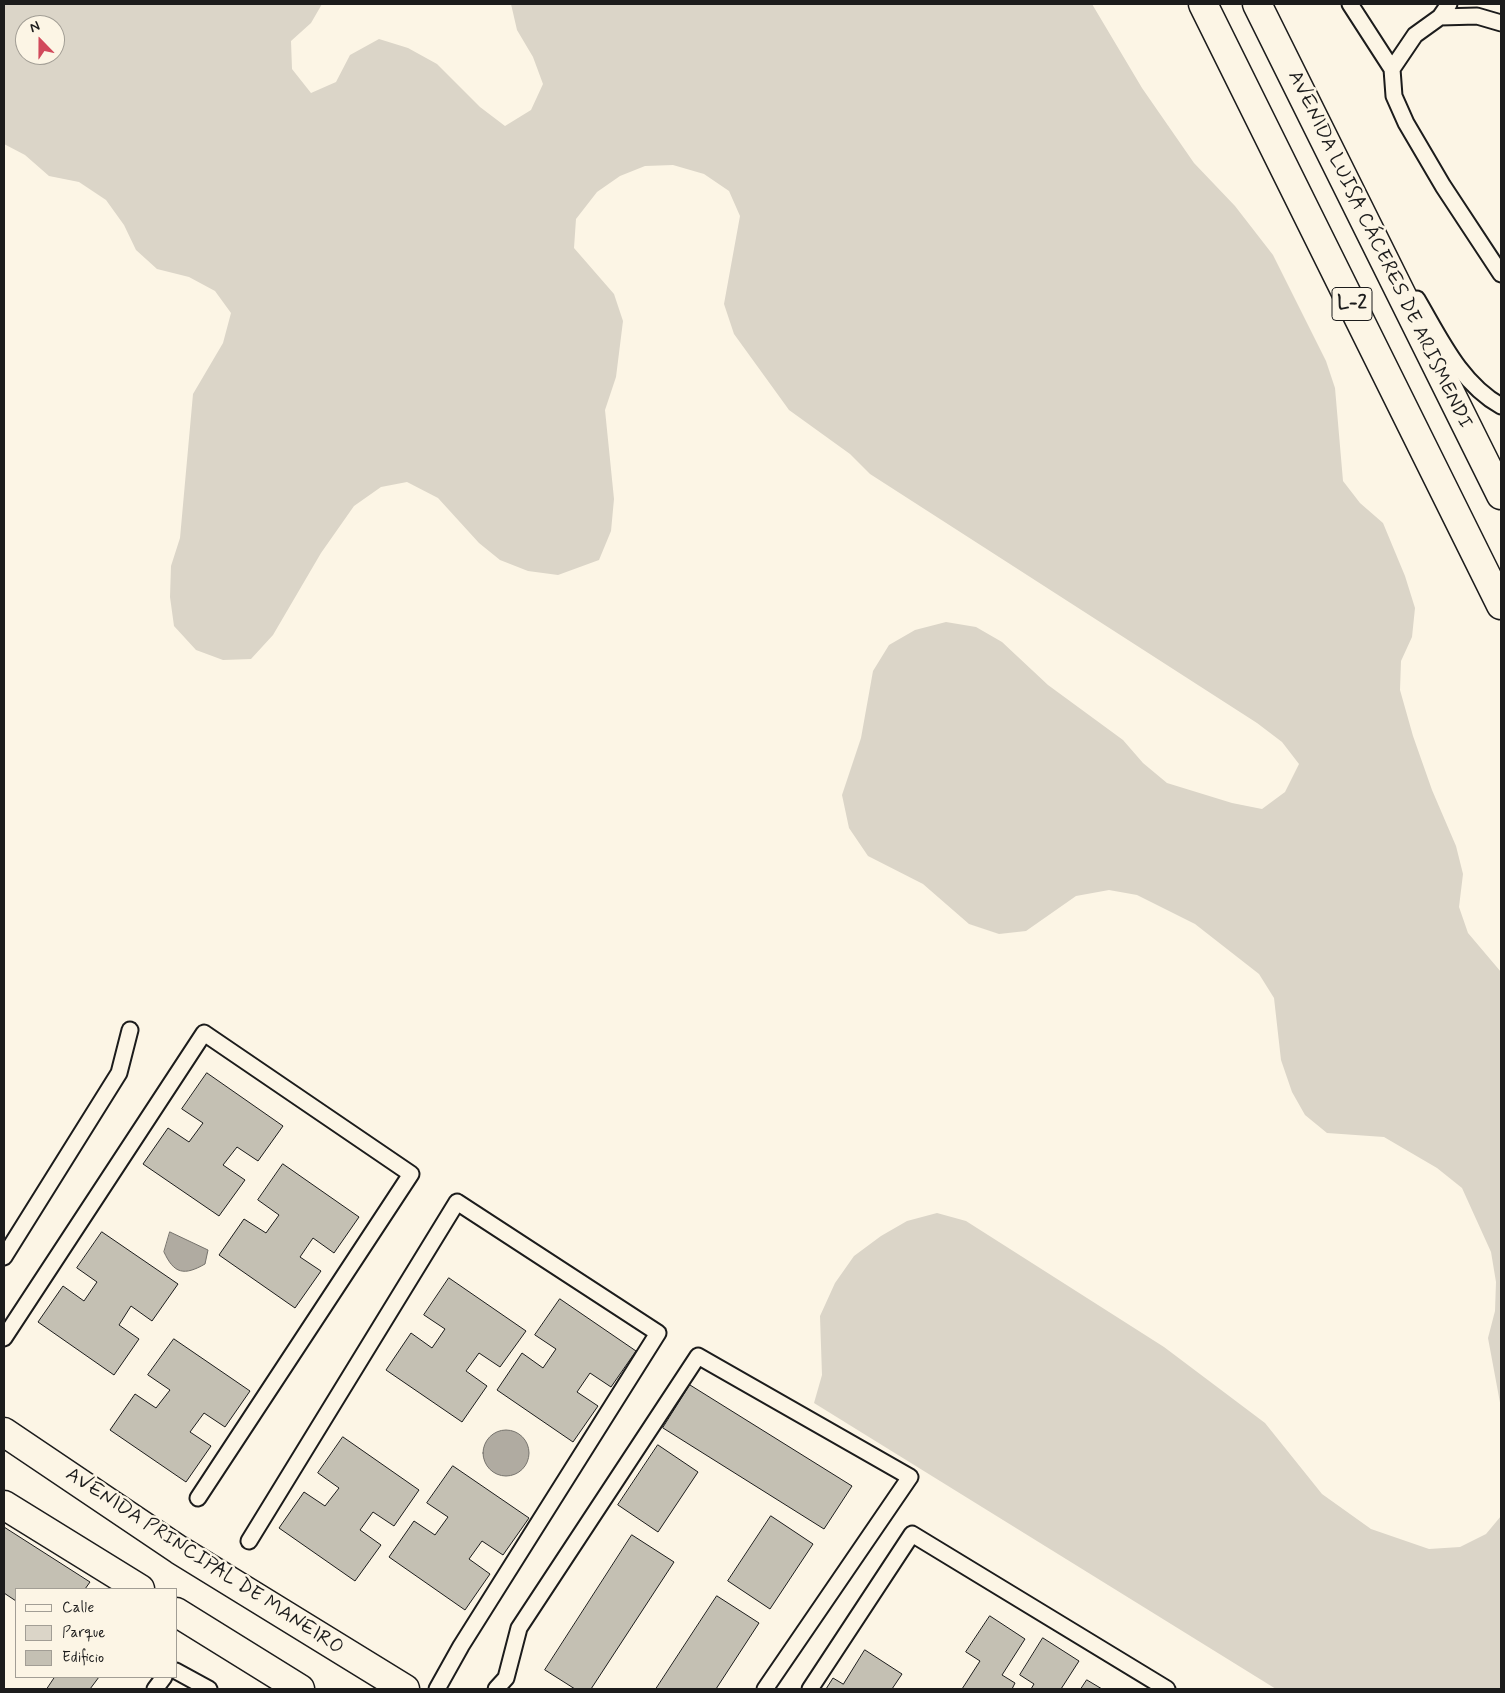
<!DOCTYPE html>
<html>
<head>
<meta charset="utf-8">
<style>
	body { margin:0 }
	#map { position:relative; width:1505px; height:1693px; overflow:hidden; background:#fcf5e5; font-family:Mynerve,sans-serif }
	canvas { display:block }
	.frame { position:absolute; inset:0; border:5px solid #1c1c1c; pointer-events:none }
	.legend { position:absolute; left:15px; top:1588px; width:162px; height:90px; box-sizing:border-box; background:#fcf5e5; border:1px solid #a29e95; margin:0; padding:6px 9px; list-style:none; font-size:15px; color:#1c1c1c }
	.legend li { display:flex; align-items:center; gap:10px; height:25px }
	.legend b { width:25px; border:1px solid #a29e95 }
	.north { position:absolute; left:15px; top:15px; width:50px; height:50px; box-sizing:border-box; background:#fcf5e5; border:1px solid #a29e95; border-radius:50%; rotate:338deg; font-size:14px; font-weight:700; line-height:20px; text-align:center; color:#1c1c1c }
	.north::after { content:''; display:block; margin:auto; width:18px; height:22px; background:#d1495b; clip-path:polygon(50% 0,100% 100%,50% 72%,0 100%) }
</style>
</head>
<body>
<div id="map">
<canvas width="1505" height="1693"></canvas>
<div class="frame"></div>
<ul class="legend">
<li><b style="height:6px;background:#fcf5e5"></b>Calle</li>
<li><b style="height:14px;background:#dbd5c8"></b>Parque</li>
<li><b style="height:14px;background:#c4c0b3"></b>Edificio</li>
</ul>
<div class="north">N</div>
</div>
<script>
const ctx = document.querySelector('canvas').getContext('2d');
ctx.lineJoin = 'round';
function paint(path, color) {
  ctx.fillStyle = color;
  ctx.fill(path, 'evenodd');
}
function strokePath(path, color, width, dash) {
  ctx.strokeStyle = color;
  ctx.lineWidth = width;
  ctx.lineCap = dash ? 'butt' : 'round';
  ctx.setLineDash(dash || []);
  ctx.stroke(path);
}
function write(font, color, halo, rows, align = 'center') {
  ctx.font = font + ' Mynerve,sans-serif';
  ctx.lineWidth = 5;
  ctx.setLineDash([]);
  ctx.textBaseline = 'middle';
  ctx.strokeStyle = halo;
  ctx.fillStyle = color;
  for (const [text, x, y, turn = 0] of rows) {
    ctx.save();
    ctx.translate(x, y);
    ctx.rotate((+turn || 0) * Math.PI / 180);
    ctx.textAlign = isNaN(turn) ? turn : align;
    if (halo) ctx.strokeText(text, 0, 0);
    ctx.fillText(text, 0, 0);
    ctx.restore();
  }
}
paint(new Path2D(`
	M4,4H322L311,23L291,41L292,69L311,93L336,82L350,55L379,39L408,48L437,64L480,107L505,126L531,110L543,84L533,57L517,30L511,4H1092L1142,88L1194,163L1235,206L1273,255L1326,361L1335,388L1343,481L1360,503L1383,523L1405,576L1415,608L1412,637L1401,661L1400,690L1413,736L1432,790L1456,846L1463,874L1459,907L1468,933L1501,972V1408L1488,1338L1495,1311L1496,1282L1491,1252L1462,1188L1437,1168L1384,1137L1327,1133L1305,1115L1292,1092L1281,1060L1274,998L1259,974L1195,924L1137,895L1109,890L1076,896L1026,931L999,934L969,924L923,884L868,856L849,828L842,795L861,738L873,671L889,645L915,630L946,622L976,627L1002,642L1048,685L1123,740L1143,763L1167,783L1232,803L1262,809L1285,792L1299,764L1282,742L1257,723L870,474L850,454L789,410L734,334L724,304L740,216L729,191L704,174L673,165L645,166L620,176L597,192L576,219L574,248L614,294L623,321L616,377L605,410L614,499L611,531L599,560L558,575L528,571L500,560L479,543L438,498L407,482L381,487L354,506L321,553L273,635L251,659L223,660L196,650L174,626L170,597L171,566L180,538L193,394L223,343L231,313L215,291L189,277L157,269L136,250L124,225L106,200L79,182L49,176L25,155L4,144ZM25,25H55V55H25Z
	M937,1213L966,1221L1164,1347L1265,1423L1322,1494L1371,1529L1429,1549L1460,1547L1486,1534L1501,1516V1689H1276L814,1403L822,1375L820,1316L835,1283L854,1256L881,1236L907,1221Z`), '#dbd5c8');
const water = new Path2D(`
	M170,1232L208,1250L205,1264C184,1276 174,1274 164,1252Z
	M483 1453a23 23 0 1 1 46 0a23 23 0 1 1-46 0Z`);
paint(water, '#b0aba1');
strokePath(water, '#75726c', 1);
const building = new Path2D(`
	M207,1073L283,1126L258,1161L237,1147L223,1165L245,1180L219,1216L143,1164L168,1128L189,1142L203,1123L182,1109Z
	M283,1164L359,1217L334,1253L313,1238L300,1257L321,1271L295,1308L219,1255L244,1219L266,1233L279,1215L258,1200Z
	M102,1232L178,1284L152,1321L131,1306L119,1325L139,1339L114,1375L38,1322L63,1286L84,1301L97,1282L77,1268Z
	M449,1278L526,1331L500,1367L479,1353L466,1371L487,1386L462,1422L386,1370L411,1333L432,1348L445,1329L424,1315Z
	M560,1299L636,1351L611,1387L590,1373L577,1392L598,1406L573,1442L497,1390L522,1353L543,1368L556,1349L535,1335Z
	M174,1339L250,1391L225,1427L204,1413L190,1432L211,1446L186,1482L110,1430L135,1394L156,1408L170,1390L148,1375Z
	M690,1385L852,1486L824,1529L663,1428Z
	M343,1437L419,1490L394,1526L373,1512L360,1530L381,1545L355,1581L279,1528L304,1492L325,1506L339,1488L318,1473Z
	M658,1445L698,1472L658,1532L618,1505Z
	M453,1466L529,1518L503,1555L482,1541L469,1559L490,1574L465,1610L389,1557L414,1521L435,1535L448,1517L427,1503Z
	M771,1516L813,1544L770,1609L728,1581Z
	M4,1527L90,1582L85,1589H16V1601L4,1593Z
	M632,1535L674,1562L591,1689H575L545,1670Z
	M717,1596L759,1623L716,1689H656Z
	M990,1616L1025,1639L1002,1675L1015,1683L1012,1689H962L980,1661L966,1652Z
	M1043,1638L1079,1661L1061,1689H1031L1034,1684L1020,1675Z
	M865,1650L902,1674L892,1689H826L833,1678L843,1684Z
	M55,1677H99L90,1689H47Z
	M1087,1680L1102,1689H1081Z`);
paint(building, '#c4c0b3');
strokePath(building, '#1c1c1c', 1);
const service = new Path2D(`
	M1350,4L1392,69
	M1449,4L1440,17L1415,35L1392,69L1394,96L1406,123L1443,186L1501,274
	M1440,17L1477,16L1501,23
	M1417,299C1440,338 1460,383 1501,406
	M4,1257L119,1073L130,1030
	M4,1338L204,1033L411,1174L198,1498
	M249,1541L457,1202L658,1333L461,1646L437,1689
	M176,1671L209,1689
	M155,1689L164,1677
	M496,1689L506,1678L519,1628L698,1356L910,1477L765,1689
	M810,1689L912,1534L1167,1689`);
const minor = new Path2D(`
	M4,1432L179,1550L405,1689
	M4,1505L140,1589
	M176,1612L300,1689`);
const primary = new Path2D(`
	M1203,4L1501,605
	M1257,4L1501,495`);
strokePath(service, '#1c1c1c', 19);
strokePath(minor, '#1c1c1c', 31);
strokePath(primary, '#1c1c1c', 31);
strokePath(service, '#fcf5e5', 15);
strokePath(minor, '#fcf5e5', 28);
strokePath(primary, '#fcf5e5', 28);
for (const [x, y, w] of [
	[1352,304,40]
]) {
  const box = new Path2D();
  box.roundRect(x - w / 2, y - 16.5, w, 33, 4);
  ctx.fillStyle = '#fcf5e5';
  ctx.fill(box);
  strokePath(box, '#1c1c1c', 1);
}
write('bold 19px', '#1c1c1c', null, [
	["L-2",1352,304]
]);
write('20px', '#1c1c1c', '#fcf5e5', [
	["AVENIDA LUISA CÁCERES DE ARISMENDI",1379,250,64],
	["AVENIDA PRINCIPAL DE MANEIRO",204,1562,33]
]);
</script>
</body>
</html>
